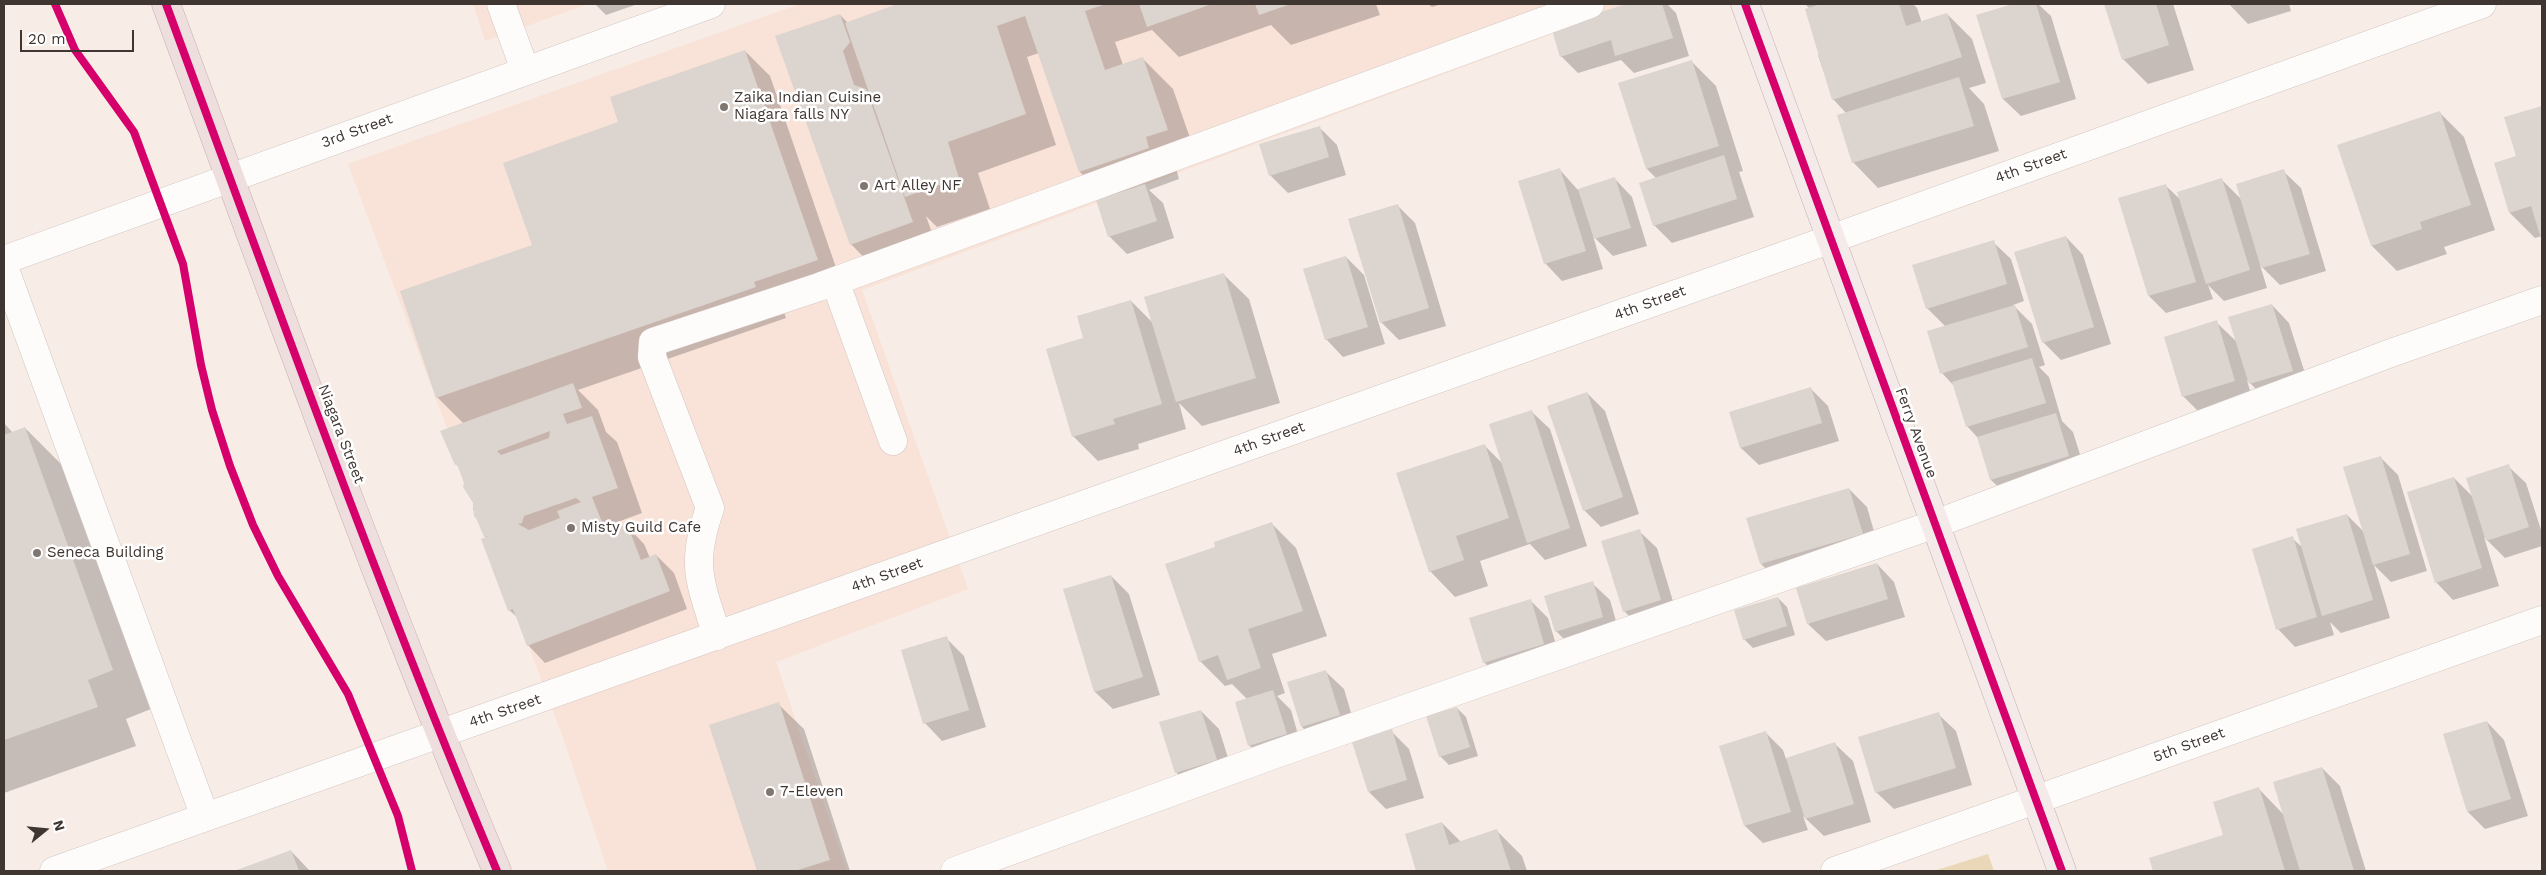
<!DOCTYPE html>
<html>
<head>
<meta charset="utf-8">
<style>
	body { margin:0 }
	#map { position:relative; width:2546px; height:875px; overflow:hidden; background:#f7ece6; font-family:"Work Sans",sans-serif }
	canvas { display:block }
	.frame { position:absolute; inset:0; border:5px solid #403631; pointer-events:none }
	.north { position:absolute; left:20px; top:805px; width:50px; height:50px; -webkit-text-stroke:4px #fff; paint-order:stroke; rotate:73deg; font-size:14px; font-weight:700; line-height:20px; text-align:center; color:#403631 }
	.north::after { content:''; display:block; margin:auto; width:18px; height:22px; background:#403631; clip-path:polygon(50% 0,100% 100%,50% 72%,0 100%) }
	.scale { position:absolute; left:20px; top:30px; width:114px; height:22px; box-sizing:border-box; border:2px solid #403631; border-top:0; padding-left:6px; font-size:15px; line-height:18px; white-space:nowrap; color:#403631; -webkit-text-stroke:4px #fff; paint-order:stroke }
</style>
</head>
<body>
<div id="map">
<canvas width="2546" height="875"></canvas>
<div class="frame"></div>
<div class="north">N</div>
<div class="scale">20 m</div>
</div>
<script>
const ctx = document.querySelector('canvas').getContext('2d');
ctx.lineJoin = 'round';
function paint(path, color) {
  ctx.fillStyle = color;
  ctx.fill(path, 'evenodd');
}
function strokePath(path, color, width, dash) {
  ctx.strokeStyle = color;
  ctx.lineWidth = width;
  ctx.lineCap = dash ? 'butt' : 'round';
  ctx.setLineDash(dash || []);
  ctx.stroke(path);
}
function write(font, color, halo, rows, align = 'center') {
  ctx.font = font + ' "Work Sans",sans-serif';
  ctx.lineWidth = 5;
  ctx.setLineDash([]);
  ctx.textBaseline = 'middle';
  ctx.strokeStyle = halo;
  ctx.fillStyle = color;
  for (const [text, x, y, turn = 0] of rows) {
    ctx.save();
    ctx.translate(x, y);
    ctx.rotate((+turn || 0) * Math.PI / 180);
    ctx.textAlign = isNaN(turn) ? turn : align;
    if (halo) ctx.strokeText(text, 0, 0);
    ctx.fillText(text, 0, 0);
    ctx.restore();
  }
}
paint(new Path2D(`
	M473,4H588L485,41Z
	M800,4H1633L862,290L968,589L776,662L847,871H608L562,735L348,164Z`), '#f9e2d7');
paint(new Path2D(`
	M1988,854L1994,871L1937,870Z`), '#ead7b7');
paint(new Path2D(`
	M595,4H638L606,15Z
	M901,4H1376L1380,15L1291,45L1271,25L1179,57L1152,30L1115,42L1123,65L1142,58L1173,89L1198,161L1176,168L1179,179L1149,190L1163,203L1174,238L1127,254L1109,236L1106,198L1080,172L1039,53L1027,57L1056,145L978,173L990,209L937,227L926,216L937,247L876,270L851,244L840,15L848,23Z
	M1428,4H1442L1432,7Z
	M1631,4H1667L1676,13L1689,56L1634,73L1621,60L1578,73L1561,56L1552,28Z
	M1805,4H1913L1917,8L1922,23L1947,14L1972,39L1986,83L1969,88L1984,104L1999,151L1878,188L1853,162L1846,113L1833,99L1818,55L1821,54L1810,9Z
	M2017,4H2038L2051,16L2076,99L2021,116L2003,99L1978,16Z
	M2105,4H2173L2194,70L2148,84L2123,59Z
	M2229,4H2289L2291,11L2248,24Z
	M745,51L770,76L842,285L782,306L786,318L578,390L598,410L606,432L617,442L642,513L612,524L615,530L627,526L644,544L650,558L656,555L674,573L687,609L545,663L528,645L518,618L509,610L486,538L473,509L474,503L460,468L456,464L464,424L437,397L533,246L620,123Z
	M1691,61L1716,86L1743,171L1739,172L1754,217L1672,243L1654,225L1656,178L1647,169Z
	M2542,107V238V236L2535,238L2510,213L2495,163L2517,157L2506,118Z
	M2439,112L2464,137L2495,230L2444,247L2447,254L2397,271L2372,246L2338,146Z
	M1319,127L1337,145L1346,175L1288,193L1270,175Z
	M1560,170L1578,190L1615,179L1632,197L1647,246L1613,256L1593,236L1603,269L1562,281L1545,263Z
	M2283,171L2301,188L2326,271L2280,285L2260,265L2267,288L2224,301L2208,285L2213,299L2166,313L2149,296L2165,185L2182,201L2222,180L2242,200Z
	M1397,205L1415,223L1446,326L1399,340L1381,322Z
	M2066,237L2083,255L2111,344L2061,360L2043,342Z
	M1993,242L2011,259L2024,301L2013,305L2032,324L2045,365L2039,367L2049,377L2062,421L2073,432L2086,474L2009,497L1991,480L1978,438L1967,426L1955,387L1942,373L1946,327L1927,308Z
	M1346,257L1364,275L1385,344L1343,357L1326,339Z
	M1223,274L1249,299L1280,403L1202,426L1179,403L1186,429L1138,444L1139,449L1098,461L1073,436L1131,301L1153,323Z
	M2272,305L2289,323L2310,389L2268,401L2247,380L2252,398L2201,414L2183,396L2216,322L2238,343Z
	M1810,388L1828,406L1839,441L1759,465L1741,448L1730,413Z
	M1587,393L1605,411L1639,514L1601,527L1584,510Z
	M1532,412L1550,429L1587,546L1545,560L1530,544L1480,561L1488,586L1455,597L1430,571L1484,445L1503,464Z
	M4,423L13,433L25,428L64,467L151,709L126,719L136,746L4,793Z
	M2380,457L2398,475L2427,571L2391,582L2374,565L2390,618L2341,633L2330,622L2334,635L2295,647L2278,629L2292,538L2303,548L2347,515L2364,532Z
	M2508,466L2526,483L2542,533V546L2505,558L2484,537L2499,586L2453,600L2436,582L2454,478L2474,498Z
	M1849,489L1867,507L1880,552L1779,581L1761,564Z
	M1271,523L1296,548L1327,636L1272,654L1285,693L1277,696L1291,710L1303,752L1267,763L1249,745L1248,700L1232,684L1225,686L1200,661Z
	M1639,531L1657,548L1678,618L1642,629L1624,611Z
	M1877,564L1894,582L1905,617L1826,641L1808,624Z
	M1111,576L1129,594L1160,695L1113,709L1095,692Z
	M1592,583L1610,600L1620,635L1574,649L1556,631Z
	M1778,598L1787,607L1795,635L1753,648L1744,639Z
	M1530,600L1548,618L1561,661L1501,680L1484,662Z
	M946,638L964,656L986,727L942,741L925,723Z
	M1326,672L1344,689L1357,733L1320,744L1302,727L1289,683Z
	M778,704L804,729L850,871H758L711,726Z
	M1457,708L1466,717L1478,756L1449,765L1440,756Z
	M1201,711L1219,729L1234,777L1193,790L1176,772Z
	M1938,714L1956,731L1972,785L1894,809L1876,792Z
	M2487,722L2504,740L2528,816L2485,829L2468,812Z
	M1391,731L1409,749L1424,798L1386,809L1369,792Z
	M1766,733L1783,750L1786,759L1835,744L1853,761L1871,822L1824,836L1803,816L1808,830L1763,843L1745,826Z
	M2322,768L2340,786L2366,871H2154L2150,859L2225,835L2259,789L2284,815Z
	M1442,823L1461,842L1497,831L1522,856L1527,871H1418L1406,835Z
	M291,851L310,871H237Z`), '#0003');
paint(new Path2D(`
	M897,4H1106L1085,11L1105,70L1143,57L1168,130L1146,137L1149,148L1079,172L1025,16L997,26L1026,114L948,142L959,178L905,197L845,23Z
	M1139,4H1212L1147,27Z
	M1255,4H1291L1259,15Z
	M1627,4H1662L1673,38L1615,56L1611,40L1560,57L1551,27Z
	M1821,4H1899L1906,26L1947,13L1962,57L1832,100L1805,9Z
	M2013,4H2036L2060,82L2002,99L1976,15Z
	M2104,4H2156L2169,45L2122,60Z
	M840,14L850,42L843,51L854,85L866,89L913,222L850,245L775,36Z
	M745,50L818,260L754,282L756,287L436,398L400,291L532,245L503,163L618,122L610,97Z
	M1692,60L1719,146L1646,169L1618,83Z
	M1959,77L1974,126L1852,163L1837,115Z
	M2542,106V241L2531,206L2509,213L2494,163L2516,156L2504,117Z
	M2440,111L2471,205L2420,222L2422,229L2371,246L2337,145Z
	M1320,126L1329,157L1269,176L1259,144Z
	M1724,155L1737,199L1653,226L1639,183Z
	M1560,168L1586,251L1544,264L1518,181Z
	M2284,169L2310,254L2261,268L2236,184Z
	M1615,177L1631,228L1594,239L1578,189Z
	M2222,178L2250,270L2206,284L2177,192Z
	M1145,184L1157,221L1108,237L1096,200Z
	M2166,184L2196,282L2148,296L2118,198Z
	M1398,204L1429,308L1380,323L1348,219Z
	M2066,236L2094,327L2042,343L2014,252Z
	M1994,240L2007,284L1926,309L1912,265Z
	M1346,256L1368,327L1325,340L1303,269Z
	M1224,273L1256,378L1176,402L1144,297Z
	M1131,300L1162,404L1113,419L1115,424L1072,437L1046,349L1083,338L1077,316Z
	M2272,304L2293,371L2249,384L2228,317Z
	M2015,305L2028,347L1940,374L1927,331Z
	M2217,320L2235,381L2182,397L2164,337Z
	M2032,358L2046,403L1966,427L1952,382Z
	M573,383L582,408L563,414L567,424L592,416L618,488L592,497L606,532L627,524L641,560L656,554L670,591L527,646L513,609L508,611L481,539L489,536L484,537L477,520L474,516L473,503L463,487L464,483L457,464L455,465L440,431ZM550,431L549,438L501,455L497,451ZM576,498L581,502L557,511L560,518L529,530L518,524L522,523L524,516Z
	M1811,387L1822,423L1740,448L1729,412Z
	M1587,392L1623,497L1583,511L1547,406Z
	M1532,410L1570,528L1527,543L1489,424Z
	M2056,413L2069,456L1990,480L1977,437Z
	M25,427L113,670L88,680L98,707L4,740V435Z
	M1485,444L1509,518L1456,536L1464,560L1429,572L1396,473Z
	M2381,456L2410,554L2373,565L2343,467Z
	M2509,464L2529,527L2486,541L2466,478Z
	M2454,477L2482,568L2435,583L2407,492Z
	M1849,488L1863,534L1760,564L1746,518Z
	M2347,514L2373,600L2322,616L2296,529Z
	M1272,522L1303,611L1248,629L1261,668L1227,680L1218,655L1199,662L1165,564L1215,547L1214,542Z
	M1640,529L1661,600L1623,612L1601,541Z
	M2293,536L2317,617L2276,630L2252,549Z
	M1877,563L1888,599L1807,624L1796,588Z
	M1111,575L1143,677L1094,692L1063,589Z
	M1593,581L1603,617L1555,632L1544,596Z
	M1778,597L1787,626L1743,640L1734,610Z
	M1531,599L1544,644L1483,663L1469,618Z
	M947,636L969,710L923,724L901,650Z
	M1326,670L1340,715L1301,727L1287,682Z
	M1273,690L1287,734L1248,746L1235,702Z
	M779,702L830,860L795,871H757L709,725Z
	M1457,707L1470,747L1439,757L1426,716Z
	M1201,710L1217,760L1175,773L1159,722Z
	M1939,712L1956,768L1875,793L1858,737Z
	M2487,721L2511,799L2467,812L2443,734Z
	M1392,729L1407,780L1368,792L1352,742Z
	M1766,731L1791,812L1744,826L1719,746Z
	M1835,742L1854,804L1805,819L1786,758Z
	M2322,767L2354,871H2300L2273,782Z
	M2259,787L2285,871H2153L2149,858L2223,835L2213,802Z
	M1442,822L1449,845L1497,829L1511,871H1416L1405,834Z
	M291,850L299,871H234Z`), '#dcd4ce');
const minor = new Path2D(`
	M501,4L525,70
	M4,260L711,4
	M4,267L205,817
	M835,281L893,441
	M717,636C700,581 690,565 710,508L652,357L653,342L819,287L1590,4
	M54,871L1831,239L2482,4
	M955,871L1273,755L1935,524L2391,353L2542,300
	M1835,871L2542,620`);
const major = new Path2D(`
	M1745,4L2062,871`);
const highway = new Path2D(`
	M166,4C273,294 377,586 497,871`);
strokePath(minor, '#d1c7c2', 29);
strokePath(major, '#c5b1ad', 29);
strokePath(highway, '#c5b1ad', 29);
strokePath(minor, '#fefcfb', 28);
strokePath(major, '#f4eae9', 28);
strokePath(highway, '#eededd', 28);
strokePath(new Path2D(`
	M55,4L75,50L134,132L183,264L201,365L212,410L230,466L253,525L278,576L348,694L398,816L412,871
	M166,4C273,294 377,586 497,871
	M1745,4L2062,871`), '#d6006c', 8);
for (const [x, y, r, color] of [
	[724,107,5,"#807670"],
	[864,186,5,"#807670"],
	[571,528,5,"#807670"],
	[37,553,5,"#807670"],
	[770,792,5,"#807670"]
]) {
  const dot = new Path2D();
  dot.arc(x, y, r, 0, 2 * Math.PI);
  ctx.fillStyle = color;
  ctx.fill(dot);
  strokePath(dot, '#fff', 2);
}
write('15px', '#403631', '#fff', [
	["Zaika Indian Cuisine",734,98],
	["Niagara falls NY",734,115],
	["Art Alley NF",874,186],
	["Misty Guild Cafe",581,528],
	["Seneca Building",47,553],
	["7-Eleven",780,792]
], 'left');
write('15px', '#403631', '#fff', [
	["3rd Street",357,131,-20],
	["4th Street",2031,166,-20],
	["4th Street",1650,303,-20],
	["Ferry Avenue",1916,433,70],
	["Niagara Street",341,434,69],
	["4th Street",1269,439,-20],
	["4th Street",887,575,-20],
	["4th Street",505,711,-19],
	["5th Street",2189,745,-20]
]);
</script>
</body>
</html>
